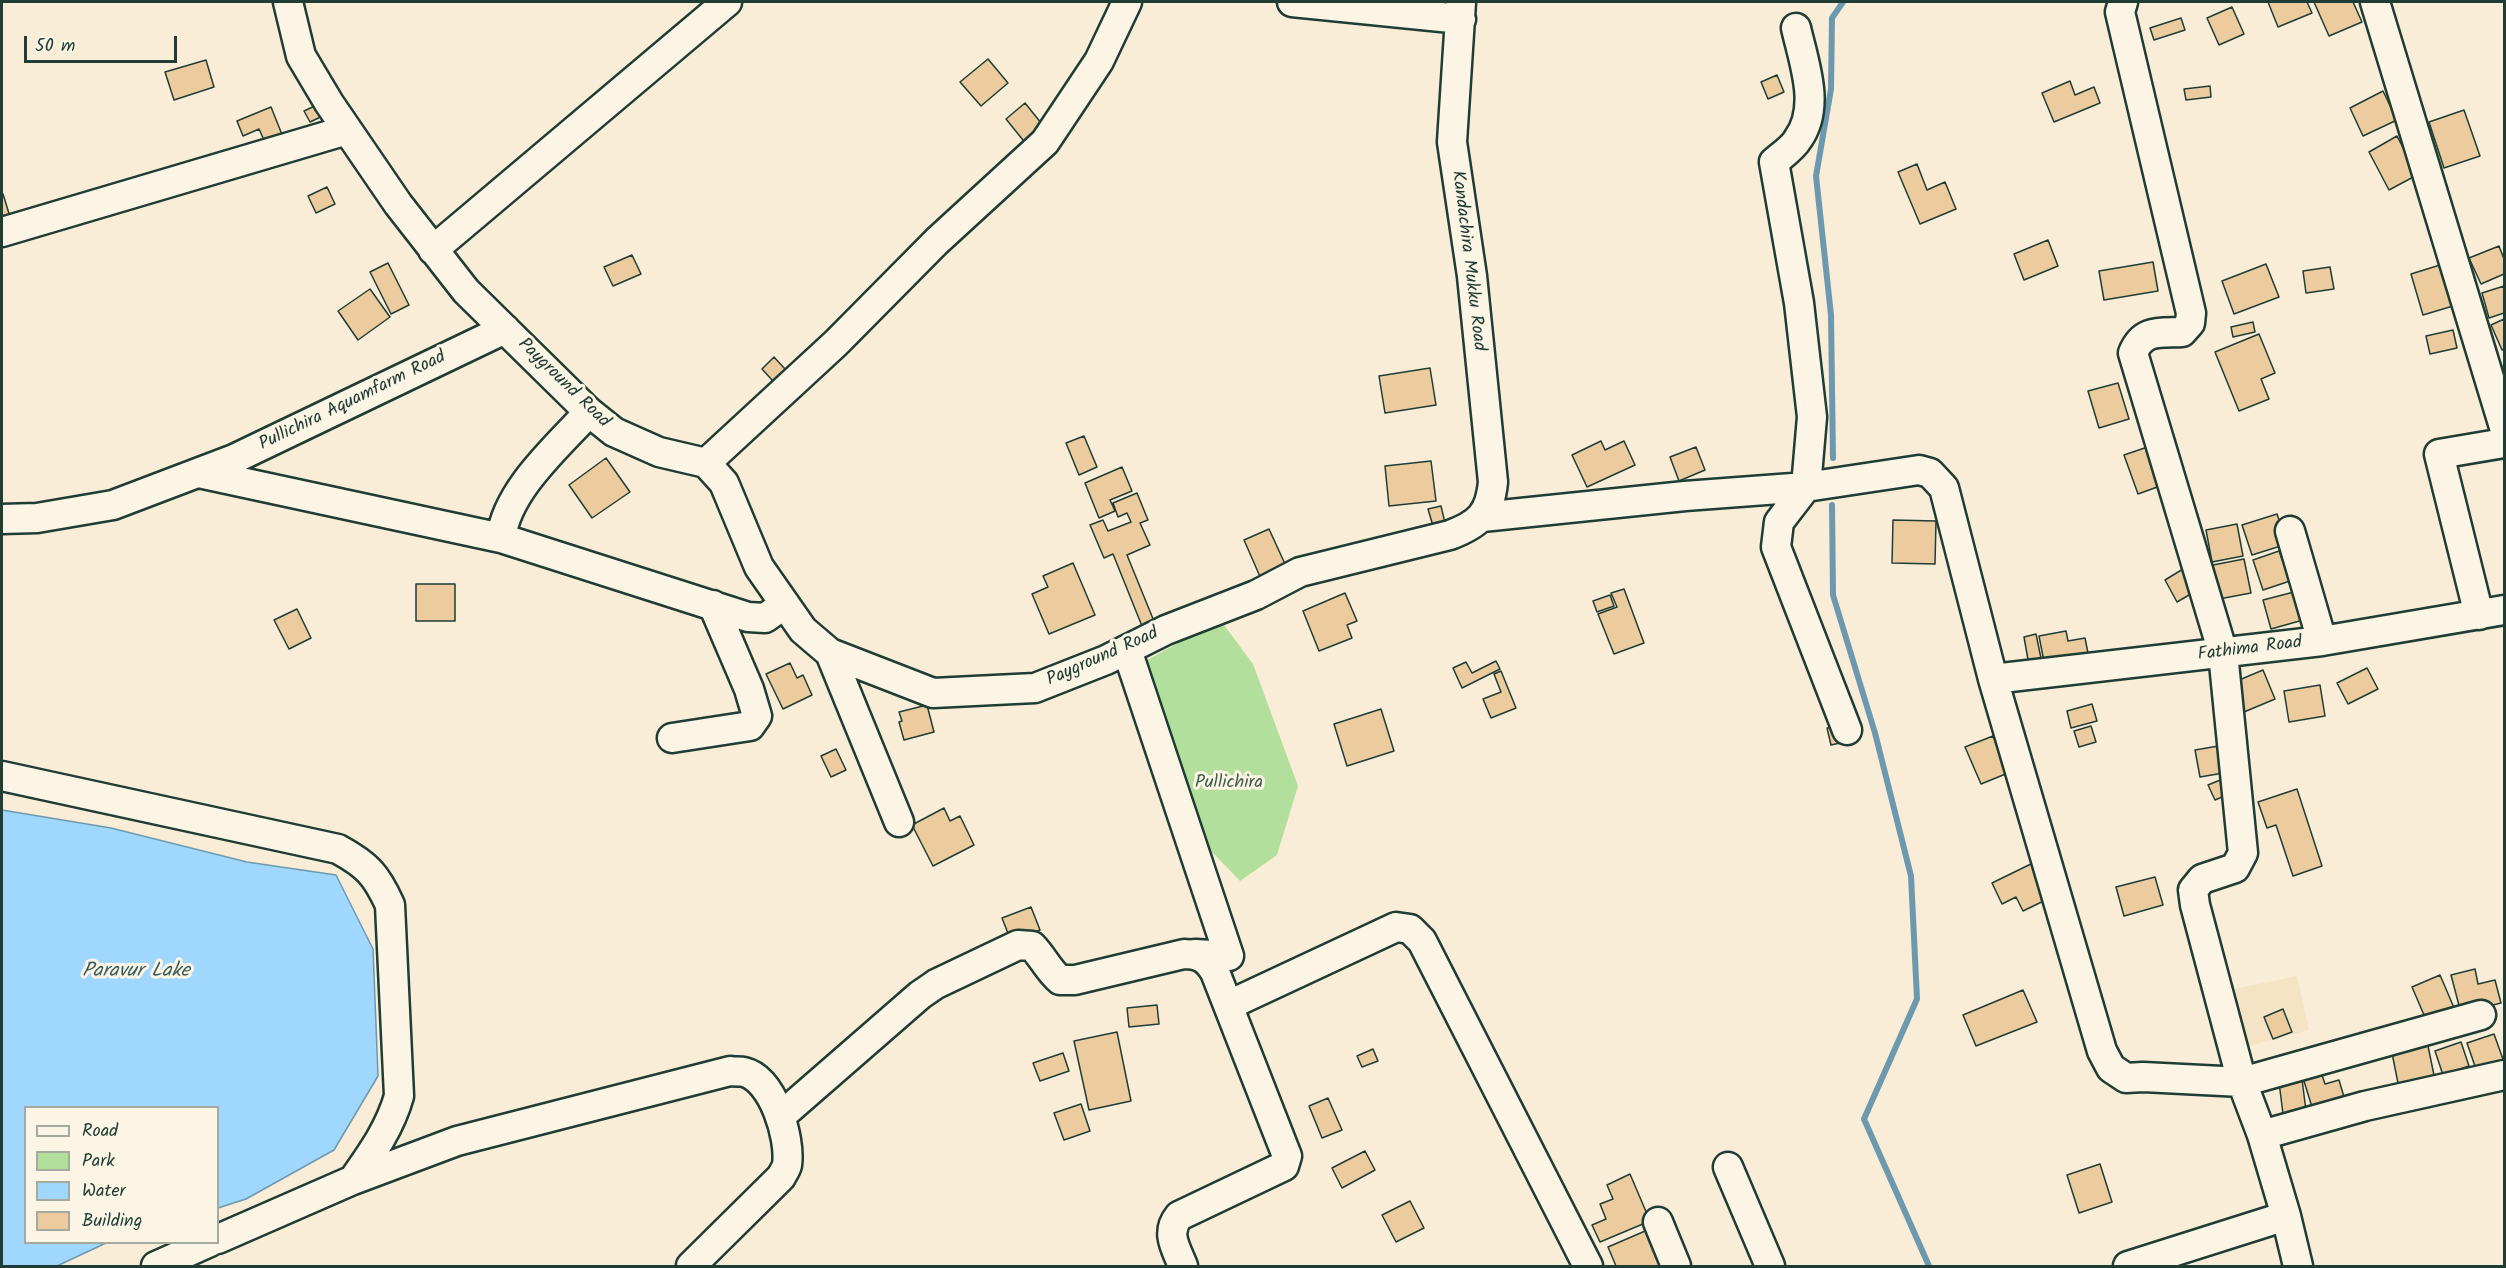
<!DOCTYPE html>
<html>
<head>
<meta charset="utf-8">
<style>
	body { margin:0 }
	#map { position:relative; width:2506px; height:1268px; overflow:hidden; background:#f9edd7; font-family:Kalam,sans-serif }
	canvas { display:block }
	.frame { position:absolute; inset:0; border:3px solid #1f3d34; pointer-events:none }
	.legend { position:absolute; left:24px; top:1106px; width:195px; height:138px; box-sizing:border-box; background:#fcf5e5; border:2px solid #a4ab9e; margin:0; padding:8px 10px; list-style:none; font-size:18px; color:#1f3d34 }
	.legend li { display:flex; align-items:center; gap:12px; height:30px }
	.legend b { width:30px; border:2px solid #a4ab9e }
	.scale { position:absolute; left:24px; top:36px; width:153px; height:27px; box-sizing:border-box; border:3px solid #1f3d34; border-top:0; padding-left:8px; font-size:18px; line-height:21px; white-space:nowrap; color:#1f3d34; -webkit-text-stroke:4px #fcf5e5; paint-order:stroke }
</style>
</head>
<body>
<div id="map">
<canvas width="2506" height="1268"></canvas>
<div class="frame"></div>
<ul class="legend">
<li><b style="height:8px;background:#fcf5e5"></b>Road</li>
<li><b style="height:16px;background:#b3df9d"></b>Park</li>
<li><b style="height:16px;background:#a0d7ff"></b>Water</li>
<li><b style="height:16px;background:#eccb9e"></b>Building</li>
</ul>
<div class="scale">50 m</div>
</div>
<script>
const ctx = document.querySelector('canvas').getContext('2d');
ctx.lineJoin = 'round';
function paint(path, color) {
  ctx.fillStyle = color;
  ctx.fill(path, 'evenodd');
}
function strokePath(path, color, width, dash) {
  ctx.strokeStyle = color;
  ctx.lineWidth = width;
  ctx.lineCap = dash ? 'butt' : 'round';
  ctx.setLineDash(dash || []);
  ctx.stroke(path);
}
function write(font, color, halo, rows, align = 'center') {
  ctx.font = font + ' Kalam,sans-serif';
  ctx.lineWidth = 6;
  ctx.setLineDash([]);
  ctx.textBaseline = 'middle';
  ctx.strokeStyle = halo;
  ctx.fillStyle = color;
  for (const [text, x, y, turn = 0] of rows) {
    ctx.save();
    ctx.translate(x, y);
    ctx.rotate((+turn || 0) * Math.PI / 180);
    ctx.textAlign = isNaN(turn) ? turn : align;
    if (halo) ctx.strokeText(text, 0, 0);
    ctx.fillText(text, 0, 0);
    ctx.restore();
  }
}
paint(new Path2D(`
	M2297,976L2309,1030L2244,1047L2234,989Z`), '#f5e3c6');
paint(new Path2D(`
	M1224,625L1253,664L1298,786L1277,855L1240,881L1215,855L1168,815L1140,664L1180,642Z`), '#b3df9d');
const water = new Path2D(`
	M2,810L111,828L247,862L336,875L373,949L378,1076L334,1150L246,1199L218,1208V1108H26V1242L106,1243L57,1266H2Z`);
paint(water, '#a0d7ff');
strokePath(water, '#6c99ae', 1.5);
strokePath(new Path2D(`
	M1833,458L1831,315L1816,176L1831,89L1832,18L1843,2
	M1832,505L1833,595L1875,733L1911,876L1917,999L1864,1119L1929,1266`), '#6c99ae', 6);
const building = new Path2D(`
	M2268,2H2307L2312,13L2278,27Z
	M2314,2H2353L2362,22L2329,36Z
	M2232,7L2244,34L2219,45L2207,18Z
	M2181,18L2185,30L2154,40L2150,28Z
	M988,59L1008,83L981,106L960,82Z
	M206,60L214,87L174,100L165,72Z
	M1777,75L1784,92L1768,99L1761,82Z
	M2070,81L2075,95L2094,87L2100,103L2054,122L2042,93Z
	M2210,86L2211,97L2186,100L2184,89Z
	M2383,91L2397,120L2363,136L2350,108Z
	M321,103L327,114L310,122L304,111Z
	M1025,103L1050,134L1031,150L1006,119Z
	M271,107L285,142L268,149L259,129L243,136L237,121Z
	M2464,110L2480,156L2444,168L2429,122Z
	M2397,136L2417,175L2389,190L2369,152Z
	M1917,164L1927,190L1945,182L1956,209L1920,224L1898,172Z
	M327,187L335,204L316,213L308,196Z
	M3,194L11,220L2,223V195Z
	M2048,240L2058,266L2024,280L2014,254Z
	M2499,246L2504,259V274L2481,284L2469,258Z
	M632,255L641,274L613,286L604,267Z
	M2153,262L2158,291L2104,300L2099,271Z
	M388,263L409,305L391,314L370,272Z
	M2266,264L2279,297L2234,314L2222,281Z
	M2440,265L2453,306L2423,315L2411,274Z
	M2330,267L2334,289L2306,293L2303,271Z
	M2504,286V313L2489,318L2482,293Z
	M370,289L390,317L358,340L338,311Z
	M2504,319V349L2502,350L2491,325Z
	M2253,322L2255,332L2233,337L2231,327Z
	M2453,330L2457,348L2430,354L2426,336Z
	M2259,334L2275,373L2261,379L2269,399L2239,411L2215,352Z
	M774,357L796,381L783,392L762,369Z
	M1430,368L1436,405L1385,413L1379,376Z
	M2118,383L2129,419L2099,428L2088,391Z
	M1084,436L1097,467L1079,475L1066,443Z
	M2168,440L2182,478L2138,494L2124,455Z
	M1601,441L1605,450L1624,441L1635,465L1587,487L1572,455Z
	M1696,447L1705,470L1679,481L1670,457Z
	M606,458L630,492L592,518L569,485Z
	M1431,461L1436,501L1389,506L1385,466Z
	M1122,467L1132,491L1110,500L1115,511L1099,518L1085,483Z
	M1137,493L1148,520L1140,523L1150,545L1127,555L1158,631L1146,636L1113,554L1104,558L1090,525L1103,520L1108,531L1131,522L1127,513L1118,517L1113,503Z
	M1441,506L1445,523L1433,526L1428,509Z
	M2277,514L2287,544L2252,555L2242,525Z
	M1893,520L1936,521L1935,564L1892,563Z
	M2237,524L2243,556L2212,562L2206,530Z
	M1269,529L1291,577L1265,588L1244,540Z
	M2279,551L2290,581L2263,590L2253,560Z
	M2244,559L2251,593L2219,599L2213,565Z
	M1073,563L1095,615L1049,634L1032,594L1048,587L1043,576Z
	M2183,569L2196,591L2177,602L2165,580Z
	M416,584H455V621H416Z
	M1624,589L1644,643L1614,654L1598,614L1617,607L1611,593Z
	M2294,592L2303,620L2271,629L2263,600Z
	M1345,593L1357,621L1347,625L1352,638L1319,651L1303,611Z
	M1610,595L1614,606L1597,612L1593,601Z
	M297,609L311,638L289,649L274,620Z
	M2066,631L2068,641L2085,638L2091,668L2047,677L2039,636Z
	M2036,634L2043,668L2030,671L2024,637Z
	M1496,661L1500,669L1462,688L1453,668L1466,662L1472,673Z
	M790,663L797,678L803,675L812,695L783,709L766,674Z
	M2367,668L2378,689L2348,704L2337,683Z
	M2263,670L2275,699L2244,712L2232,683Z
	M1501,671L1516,708L1491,718L1483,699L1501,692L1494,674Z
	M2320,685L2325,716L2289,722L2284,691Z
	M2092,704L2097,721L2071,728L2067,711Z
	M927,705L934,732L904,740L899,722L902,721L899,712Z
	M1381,709L1394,751L1347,766L1334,724Z
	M1846,725L1849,741L1831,745L1827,728Z
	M2091,726L2096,742L2079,747L2074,731Z
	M1993,736L2008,773L1981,784L1965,747Z
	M2230,744L2235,771L2200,777L2195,750Z
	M836,749L846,770L831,777L821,756Z
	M2235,774L2241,789L2215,800L2208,785Z
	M2297,789L2322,866L2293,876L2276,825L2267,828L2258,802Z
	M944,808L950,821L960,816L974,845L933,866L912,825Z
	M2039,860L2056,895L2023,911L2016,897L2002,904L1992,883Z
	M2155,877L2163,905L2124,916L2116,887Z
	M1031,907L1040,930L1011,941L1002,918Z
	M2475,969L2478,984L2495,980L2501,1003L2461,1013L2451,975Z
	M2440,975L2455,1010L2427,1022L2412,987Z
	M2023,990L2037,1022L1976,1046L1963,1015Z
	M1157,1005L1159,1024L1129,1027L1127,1008Z
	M2283,1009L2292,1032L2273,1039L2264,1017Z
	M1117,1032L1131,1101L1089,1110L1074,1041Z
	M2494,1034L2504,1062L2477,1072L2467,1043Z
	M2461,1042L2469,1066L2443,1075L2435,1051Z
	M2428,1046L2435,1080L2399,1088L2392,1053Z
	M1373,1049L1378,1061L1362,1067L1357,1056Z
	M1063,1053L1069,1071L1040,1081L1033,1063Z
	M2321,1072L2325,1084L2339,1080L2344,1097L2312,1107L2303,1078Z
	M2302,1079L2306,1111L2283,1114L2279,1082Z
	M1328,1098L1342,1130L1322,1138L1309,1106Z
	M1081,1104L1090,1131L1064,1140L1054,1113Z
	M1365,1151L1375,1170L1342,1188L1332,1168Z
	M2100,1164L2112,1202L2079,1213L2067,1175Z
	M1630,1174L1650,1221L1600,1242L1592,1225L1606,1219L1600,1204L1613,1199L1607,1185Z
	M1410,1201L1424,1228L1396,1242L1382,1215Z
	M1666,1222L1672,1266H1616L1608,1247Z`);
paint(building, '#eccb9e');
strokePath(building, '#1f3d34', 1.5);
const minor = new Path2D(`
	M288,2L301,56L329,103L398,204L466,291L589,412L614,432L659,452L706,463L724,483L759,567L803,630L830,653L933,693L1035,688L1106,660L1166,630L1256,595L1300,572L1450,535C1479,524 1490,514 1493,482L1472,276L1452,142L1461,2
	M1292,2L1461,19
	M2123,2L2120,12L2191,313L2190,323L2182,332C2159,333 2143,329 2133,353L2223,653L2243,853L2235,868L2202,879L2193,890L2195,905L2242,1082L2262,1135L2286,1216L2298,1266
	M2375,2L2504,427
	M1796,28C1804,63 1821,107 1798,139C1793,148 1782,155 1774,162L1799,303L1812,417L1806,487L1779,522L1776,547L1847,730
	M2,232L347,130
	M433,250L727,2
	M589,412C557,447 507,490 501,538L748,617L765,618L785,604
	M706,463L836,343L937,241L1045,142L1099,61L1127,2
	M199,473L501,538
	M1482,517L1685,496L1806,487L1919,470L1930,473L1944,488L1993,679L2102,1051L2111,1068L2126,1078L2143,1077L2242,1082L2481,1015
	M2,519L37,518L113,505L234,459L505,329
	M2290,531L2322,641
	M2479,615L2439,454L2504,443
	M1127,650L1229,956L1195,954
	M830,653L899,822
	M1993,679L2322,641L2504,610
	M672,738L750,726L757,716L749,689L713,605
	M2,776L338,849C367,865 376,874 390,905L399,1096C390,1128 372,1153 353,1180
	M1229,1005L1396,927L1410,929L1422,941L1588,1266
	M781,1116L920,995L936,984L1018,945L1032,946C1043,957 1048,970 1060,980H1075L1184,954C1200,954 1207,959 1215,972L1287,1156L1284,1166L1179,1216C1165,1233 1176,1248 1183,1266
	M2262,1135L2365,1106L2504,1075
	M1728,1167L1770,1266
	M1658,1222L1676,1266
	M218,1239L353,1180L457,1141L730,1071C735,1072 740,1071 744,1072C773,1079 791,1138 787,1165C786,1169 783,1173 781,1177L691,1266
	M156,1266L210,1242
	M2128,1266L2286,1216`);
strokePath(minor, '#1f3d34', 33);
strokePath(minor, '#fcf5e5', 28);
write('18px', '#1f3d34', '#fcf5e5', [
	["Kandachira Mukku Road",1467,261,83],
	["Payground Road",563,384,44],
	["Pullichira Aquamfarm Road",353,402,-26],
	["Fathima Road",2250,650,-7],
	["Payground Road",1103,658,-24]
]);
write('18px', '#3d5d49', '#fcf5e5', [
	["Pullichira",1229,784]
]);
write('italic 20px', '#395c5d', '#fcf5e5', [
	["Paravur Lake",136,973]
]);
</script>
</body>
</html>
